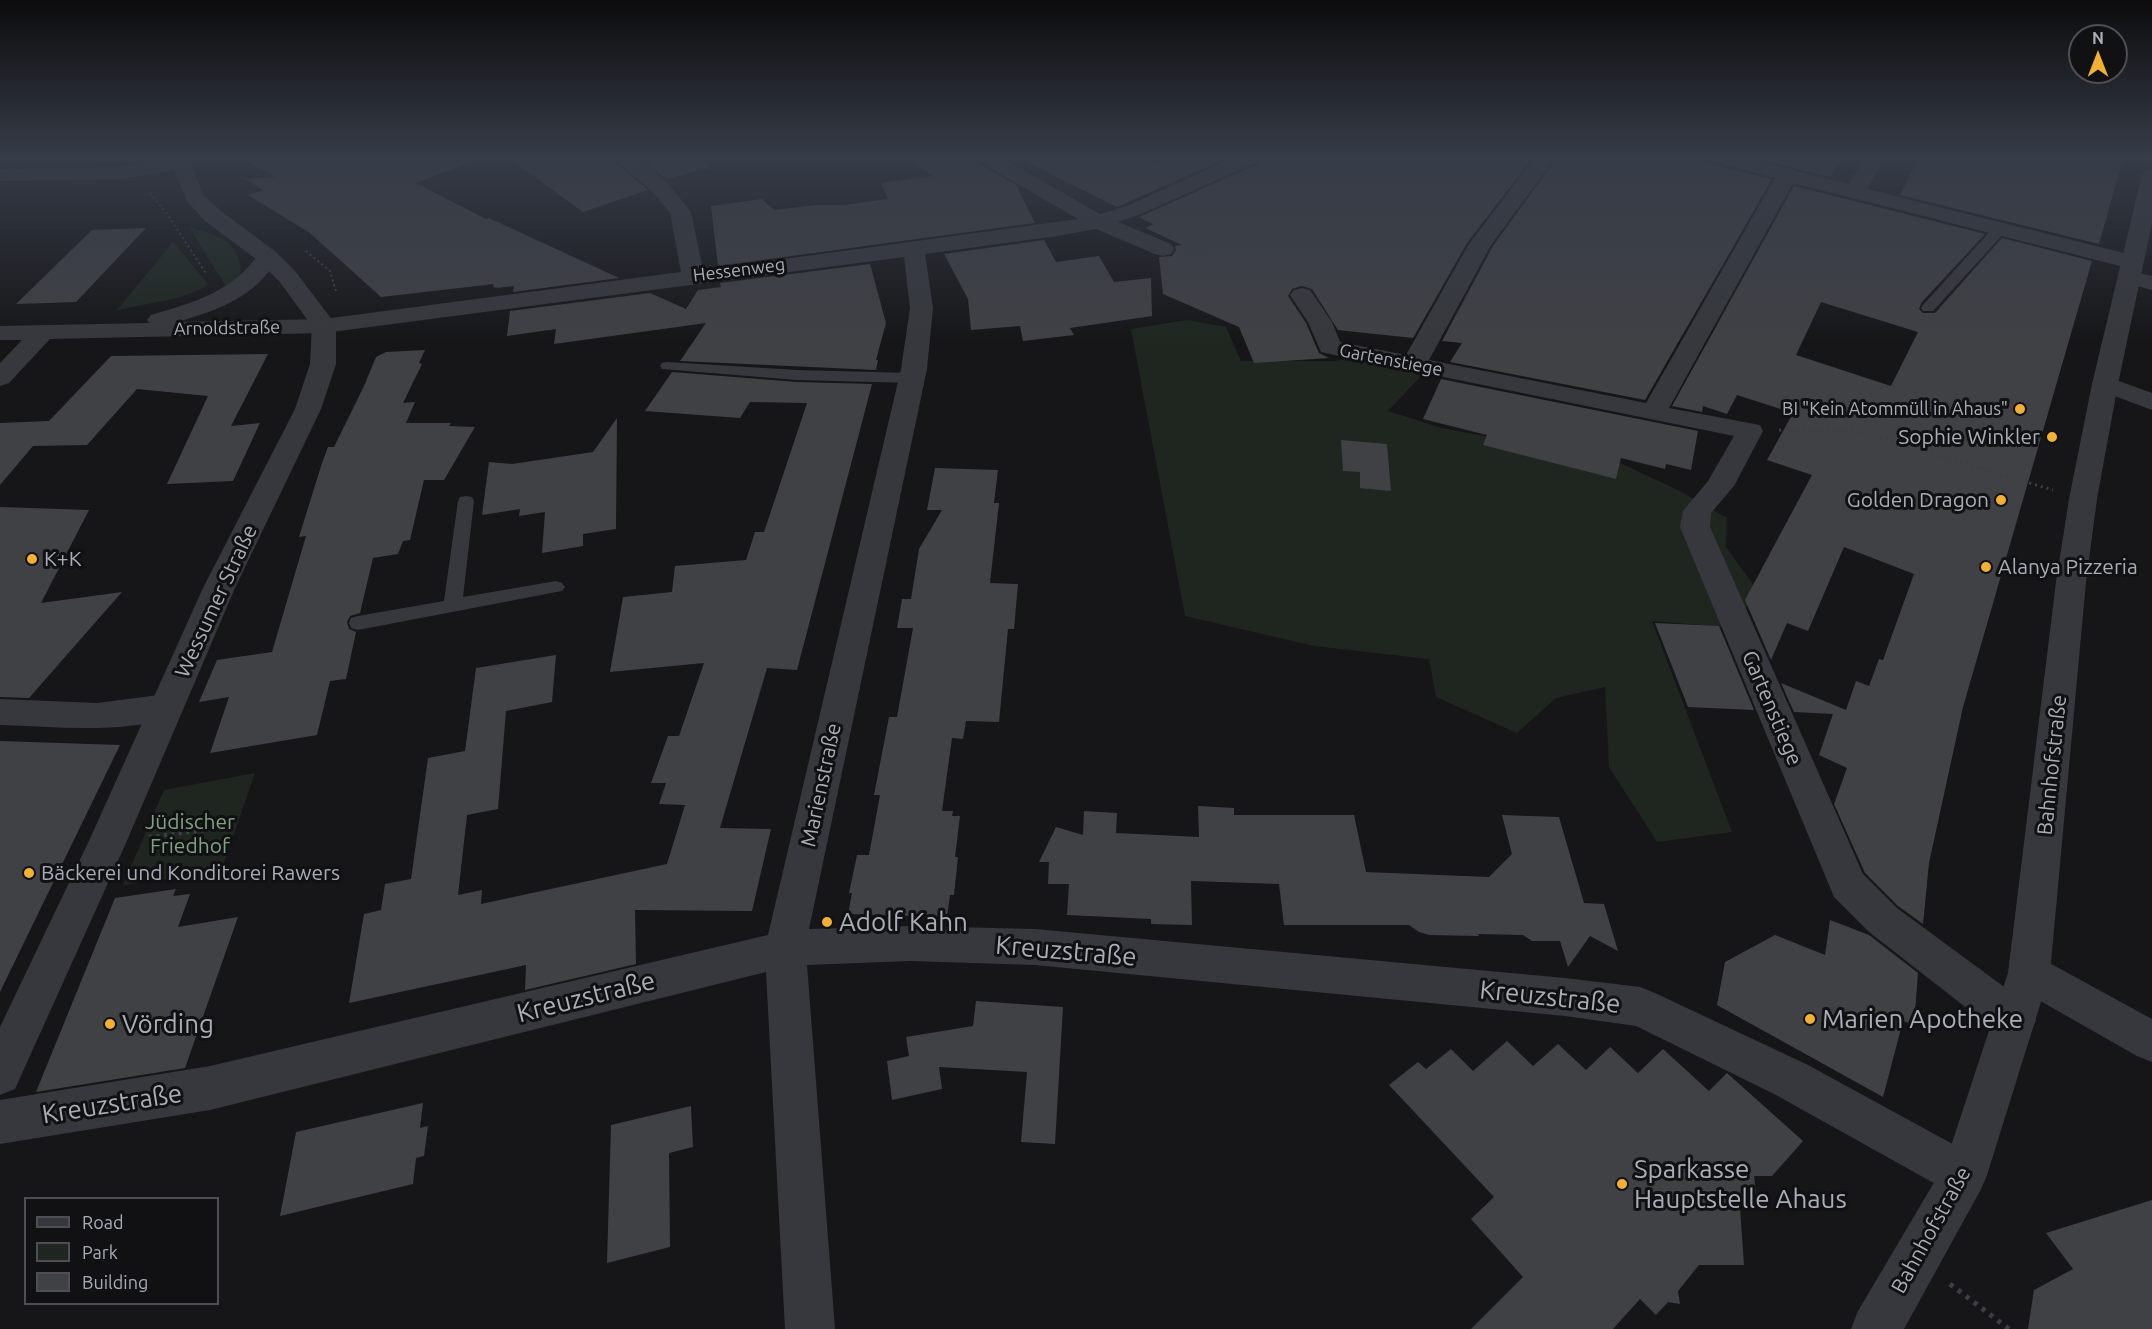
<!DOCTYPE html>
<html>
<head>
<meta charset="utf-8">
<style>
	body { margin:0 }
	#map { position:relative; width:2152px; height:1329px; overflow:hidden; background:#161618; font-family:Ubuntu,sans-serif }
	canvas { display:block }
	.legend { position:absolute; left:24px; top:1197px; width:195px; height:108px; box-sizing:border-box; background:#111113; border:2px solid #4d4f55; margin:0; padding:8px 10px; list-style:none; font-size:18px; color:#a8adb8 }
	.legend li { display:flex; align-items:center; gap:12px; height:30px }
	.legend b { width:30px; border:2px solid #4d4f55 }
	.north { position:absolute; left:2068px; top:24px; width:60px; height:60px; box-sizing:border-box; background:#111113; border:2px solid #4d4f55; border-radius:50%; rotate:0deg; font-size:16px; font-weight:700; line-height:24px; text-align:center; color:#a8adb8 }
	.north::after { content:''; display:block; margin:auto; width:21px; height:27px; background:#f2b134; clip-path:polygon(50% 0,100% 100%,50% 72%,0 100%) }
</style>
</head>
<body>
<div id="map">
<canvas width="2152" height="1329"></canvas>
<ul class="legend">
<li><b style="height:8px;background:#37383d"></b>Road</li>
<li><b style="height:16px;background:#1e261f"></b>Park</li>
<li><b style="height:16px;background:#404145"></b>Building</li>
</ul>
<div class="north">N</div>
</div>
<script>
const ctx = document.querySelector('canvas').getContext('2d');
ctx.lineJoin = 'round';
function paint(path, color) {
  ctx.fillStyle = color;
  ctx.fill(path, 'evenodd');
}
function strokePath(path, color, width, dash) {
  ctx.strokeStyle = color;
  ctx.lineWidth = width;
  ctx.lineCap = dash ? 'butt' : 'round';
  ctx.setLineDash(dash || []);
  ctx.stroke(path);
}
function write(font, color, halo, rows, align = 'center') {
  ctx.font = font + ' Ubuntu,sans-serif';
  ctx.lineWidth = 6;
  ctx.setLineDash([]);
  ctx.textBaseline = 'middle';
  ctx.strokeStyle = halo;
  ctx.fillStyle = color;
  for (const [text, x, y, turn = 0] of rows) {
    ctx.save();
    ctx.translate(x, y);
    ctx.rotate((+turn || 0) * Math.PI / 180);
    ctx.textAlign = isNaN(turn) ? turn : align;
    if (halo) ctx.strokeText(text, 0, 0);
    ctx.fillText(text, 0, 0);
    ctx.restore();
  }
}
paint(new Path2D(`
	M189,227C216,235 241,241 241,274L227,288Z
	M173,242L208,284C189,300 142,304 117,310Z
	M1187,320L1226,327L1241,361H1335L1349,358L1424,373L1388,411L1442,428L1546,447L1620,463L1680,491L1727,518L1726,547L1755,587L1738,628L1652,621L1732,832L1657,842L1609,767L1605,687L1556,698L1517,733L1436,697L1429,659L1314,646L1185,616L1131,329Z
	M255,773L221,871L123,885L164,790Z`), '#1e261f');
paint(new Path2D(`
	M240,158H473L474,161L416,183L486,219L489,218L619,278L513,292L514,286L498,288L493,287L494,284L381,297L310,233L248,195L263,190L245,179L276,177Z
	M509,158H610L648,190L583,212Z
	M639,158H708L709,168L666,179Z
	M904,158H975L979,164L1016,185L1035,223L718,266L711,206L762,199L774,210L817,205H844L888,199L881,183L933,176Z
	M1019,158H1142L1155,164L1169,158H1227L1117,207Z
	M1262,158H1532L1467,243L1413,338L1338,330L1312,289L1301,286L1292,289L1288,296L1306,323L1319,353L1329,358L1254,363L1239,327L1163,294L1159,257L1172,256L1176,250L1175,246L1182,245L1145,228L1153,224L1139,217L1258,164Z
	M1557,158H1682L1772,179L1645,400L1450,362L1462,343L1442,341L1493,246Z
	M1754,158H1842L1830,177Z
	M1919,158H2123L2099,244L1900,195Z
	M1794,186L1985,234L1921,303L1919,309L1923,313H1935L2002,238L2092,261L1963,707L1929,863L1923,924L1898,906L1865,873L1834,804L1847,768L1819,755L1833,714L1794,712L1781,683L1846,710L1856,681L1869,686L1879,659L1883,660L1914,574L1844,547L1808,631L1787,623L1771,660L1745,600L1812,475L1767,460L1793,413L1737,395L1727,414L1703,406L1702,412L1672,406ZM1821,302L1918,332L1891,386L1796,355Z
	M146,228L76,302L16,304L92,230Z
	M1044,240L1056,262L1099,256L1114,282L1151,278L1152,316L1070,328L1074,335L1023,341L1020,326L971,330L968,299L944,254Z
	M870,264L886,323L876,360H878L876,370L680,361L706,323L554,344L556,329L507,336L510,311L650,293L686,309L698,290L721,287L720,283Z
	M425,350L419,363L422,364L403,403L415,402L406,423H451L449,426L475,427L444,480H424L410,540L403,541L398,554L373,558L360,613L350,616L347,622L349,629L356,632L346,679L330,681L317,735L210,753L229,697L199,702L217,660L272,652L306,536L299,537L321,466L328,447H334L364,386L376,357L386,352Z
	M268,354L231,426L260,423L233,481L167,484L208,396L137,389L87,445L33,446L0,485V423L49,421L111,356Z
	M672,372L797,382L872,384L797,670L767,668L720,828L771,829L752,911L635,910L636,964L525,990L526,965L349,1003L364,914L381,910L385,884L411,879L428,758L465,751L476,668L556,655L552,702L506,711L498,809L467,815L458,895L482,890L481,904L667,864L685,805L659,804L666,783H651L668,736H679L704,663L610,672L623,597L672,592L675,566L746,560L755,532H764L807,403L750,402L740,418L645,411Z
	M1441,379L1698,431L1691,470L1666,464L1665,469L1621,458L1616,479L1483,445L1487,435L1423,419Z
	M617,418L616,529L583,534V546L542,553L545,512L519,516L520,509L482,515L489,462L512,464L593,452Z
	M1341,440L1387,444L1391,491L1360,488V472L1343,471Z
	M935,468L998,470L994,503H999L990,583L1018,584L1014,629H1008L999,722L966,721L963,739L952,738L942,811H953L952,816H960L955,857H958L954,895H950L947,917L848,914L852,893H849L857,855H869L880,795H874L889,717H897L913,628H897L902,599H911L919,549L942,510H927Z
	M0,507L89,510L41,603L122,592L29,698L0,697Z
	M1655,623L1719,626L1754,710L1688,707Z
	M0,741L120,745L0,992Z
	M1198,806L1234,808V815H1354L1366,872L1489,877L1512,854L1502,815L1559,817L1584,903L1604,904L1618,951L1590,936L1568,967L1560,941H1532L1523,935L1478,934L1479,936L1429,935L1419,932L1409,925H1284L1279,884L1191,881L1192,925L1151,924V919L1067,915L1069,884H1048L1049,862H1039L1056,827L1083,835L1084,811L1117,813L1116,833L1199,837Z
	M176,889L173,896L190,894L178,927L238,917L185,1068L36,1092L115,898Z
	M1830,920L1869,935L1918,973L1914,1025L1903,1021L1883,1097L1717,1005L1725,962L1775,935L1825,955Z
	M976,1001L1063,1007L1055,1144L1021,1142L1027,1072L939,1067L942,1089L892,1100L887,1061L909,1056L906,1037L973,1026Z
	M1507,1041L1533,1066L1558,1044L1586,1070L1610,1047L1638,1073L1663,1049L1709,1091L1727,1073L1803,1141L1772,1176H1754L1756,1193H1739L1744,1265H1699L1678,1291L1680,1304L1668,1302L1656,1315L1640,1299L1613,1329H1471L1523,1277L1471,1219L1494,1197L1389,1085L1418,1062L1426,1069L1451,1049L1473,1071Z
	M423,1103L420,1128L428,1126L424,1156L416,1158L413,1184L280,1216L296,1132Z
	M691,1106L693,1147L669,1153L670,1247L607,1263L611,1125Z
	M2152,1200V1329H2028L2034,1290L2073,1269L2046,1233Z`), '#404145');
strokePath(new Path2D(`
	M150,193L168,215L207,275
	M1188,250L1213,257L1276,284
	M306,251L330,271L336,291`), '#3d3f44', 2, [2, 3]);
strokePath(new Path2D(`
	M1779,430H1853L2053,490`), '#3d3f44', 3, [2, 4]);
strokePath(new Path2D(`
	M149,837L215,829`), '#3d3f44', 4, [3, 4.5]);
strokePath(new Path2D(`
	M1950,1284L2009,1329`), '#3d3f44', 5, [4, 6]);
paint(new Path2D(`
	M2000,225L2005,226L2006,229L2005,232L1933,311H1923L1921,308L1923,305L1995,226Z
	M667,362L797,370L911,373L919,378L911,383L797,380L662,369L660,366L662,363Z
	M466,496L472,497L474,501L463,597L556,581L562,583L565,587L562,591L358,630L351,628L349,623L351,618L358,616L444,601L458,501L460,497Z`), '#37383d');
paint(new Path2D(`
	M174,158L188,159L191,163L188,167L181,169L122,179L0,181V169L122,167Z
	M612,158C619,158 630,156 636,159C655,168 678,194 691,212L703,270L1078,219L980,162L977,158H1002L1100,214L1127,206L1233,158H1260L1257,162L1141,214L1118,222L1171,244L1174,249L1171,254L1163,256L1155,254L1096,229L1057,236L925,254L933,308L927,369L809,929L910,926L1035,929L1565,978L1640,987L1655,993L1808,1065L1980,1159L1987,1175L1980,1191L1964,1198L1948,1191L1776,1095L1636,1026L1565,1016L1035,965L910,961L807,965L835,1329H785L766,972L210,1110L0,1144V1100L210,1066L768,935L901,369L910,308L904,257L324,333L50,339L9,383L0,386V363L22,340H0V326L149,323L147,320L151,315C195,302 233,292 260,252L268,250L276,252L279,257C255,297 221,309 178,322L324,319L681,272L670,213L652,191Z
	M1535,158H1555L1491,245L1429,360L1646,403L1775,178L1713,162L1710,158H1744L1849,184L1865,158H1885L1867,189L2140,257L2143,262L2140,267L2132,269L1793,183L1669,408L1760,425L1763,431L1734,486L1711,513L1710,527L1863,874L1897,908L2030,1006L2036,1020L2030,1034L2015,1040L2000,1034L1869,932L1834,897L1680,527L1683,511L1708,481L1734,436L1330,354L1321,352L1308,322L1290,295L1294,290L1302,288L1310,290L1332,322L1340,342L1406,355L1469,244Z
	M2129,270L2152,276V290L2121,282L2118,277L2121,272Z
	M2105,376L2152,393V410L2096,389L2092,384L2096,379Z
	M167,694L179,698L184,707L179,716C122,734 59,727 0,725V699L97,703Z
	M2029,954L2044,960L2152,1019V1062L2137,1056L2014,986L2008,973L2014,960Z`), '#37383d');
paint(new Path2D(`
	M172,158H192L191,163L203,195L221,211L276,252L295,271L333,321L336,326V364L321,409L235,588L126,843L15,1089L0,1095V1027L88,843L203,588L295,409L310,364L312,326L279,281L260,262L205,221L187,201L171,163Z
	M2152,169V223L2118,384L2097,499L2086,582L2050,973L1987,1175L1980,1191L1904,1329H1851L1858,1311L1945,1164L2008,973L2056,582L2069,499L2092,384L2142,175L2145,171Z`), '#37383d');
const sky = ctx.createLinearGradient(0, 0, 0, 344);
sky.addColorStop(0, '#0c0c0d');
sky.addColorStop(0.46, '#363c48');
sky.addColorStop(1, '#363c4800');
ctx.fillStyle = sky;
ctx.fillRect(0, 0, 2152, 344);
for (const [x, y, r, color] of [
	[2020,409,6,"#f2b134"],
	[2052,437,6,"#f2b134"],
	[2001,500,6,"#f2b134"],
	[32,559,6,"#f2b134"],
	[1986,567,6,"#f2b134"],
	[29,873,6,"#f2b134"],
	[827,922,6,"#f2b134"],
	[1810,1019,6,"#f2b134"],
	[110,1024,6,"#f2b134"],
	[1622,1184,6,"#f2b134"]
]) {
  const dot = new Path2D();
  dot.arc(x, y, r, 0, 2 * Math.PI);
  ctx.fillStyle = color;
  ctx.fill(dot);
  strokePath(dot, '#111113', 2);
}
write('18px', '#a8adb8', '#111113', [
	["Hessenweg",739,270,-7],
	["Arnoldstraße",227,328,-1],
	["Gartenstiege",1391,360,11]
]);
write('18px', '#a8adb8', '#111113', [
	["BI \"Kein Atommüll in Ahaus\"",2008,409]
], 'right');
write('21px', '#a8adb8', '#111113', [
	["Sophie Winkler",2040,437,"right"],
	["Golden Dragon",1989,500,"right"],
	["K+K",44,559],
	["Alanya Pizzeria",1998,567],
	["Bäckerei und Konditorei Rawers",41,873]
], 'left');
write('21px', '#a8adb8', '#111113', [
	["Wessumer Straße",216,601,-65],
	["Gartenstiege",1772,708,67],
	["Bahnhofstraße",2052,765,-84],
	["Marienstraße",821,785,-78],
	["Bahnhofstraße",1931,1230,-61]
]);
write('21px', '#7fa381', '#111113', [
	["Jüdischer",190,822],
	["Friedhof",190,846]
]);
write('26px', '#a8adb8', '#111113', [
	["Adolf Kahn",839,922],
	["Marien Apotheke",1822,1019],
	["Vörding",122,1024],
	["Sparkasse",1634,1169],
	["Hauptstelle Ahaus",1634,1199]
], 'left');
write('26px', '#a8adb8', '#111113', [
	["Kreuzstraße",1066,951,5],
	["Kreuzstraße",586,997,-14],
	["Kreuzstraße",1550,997,6],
	["Kreuzstraße",112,1104,-9]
]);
</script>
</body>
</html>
